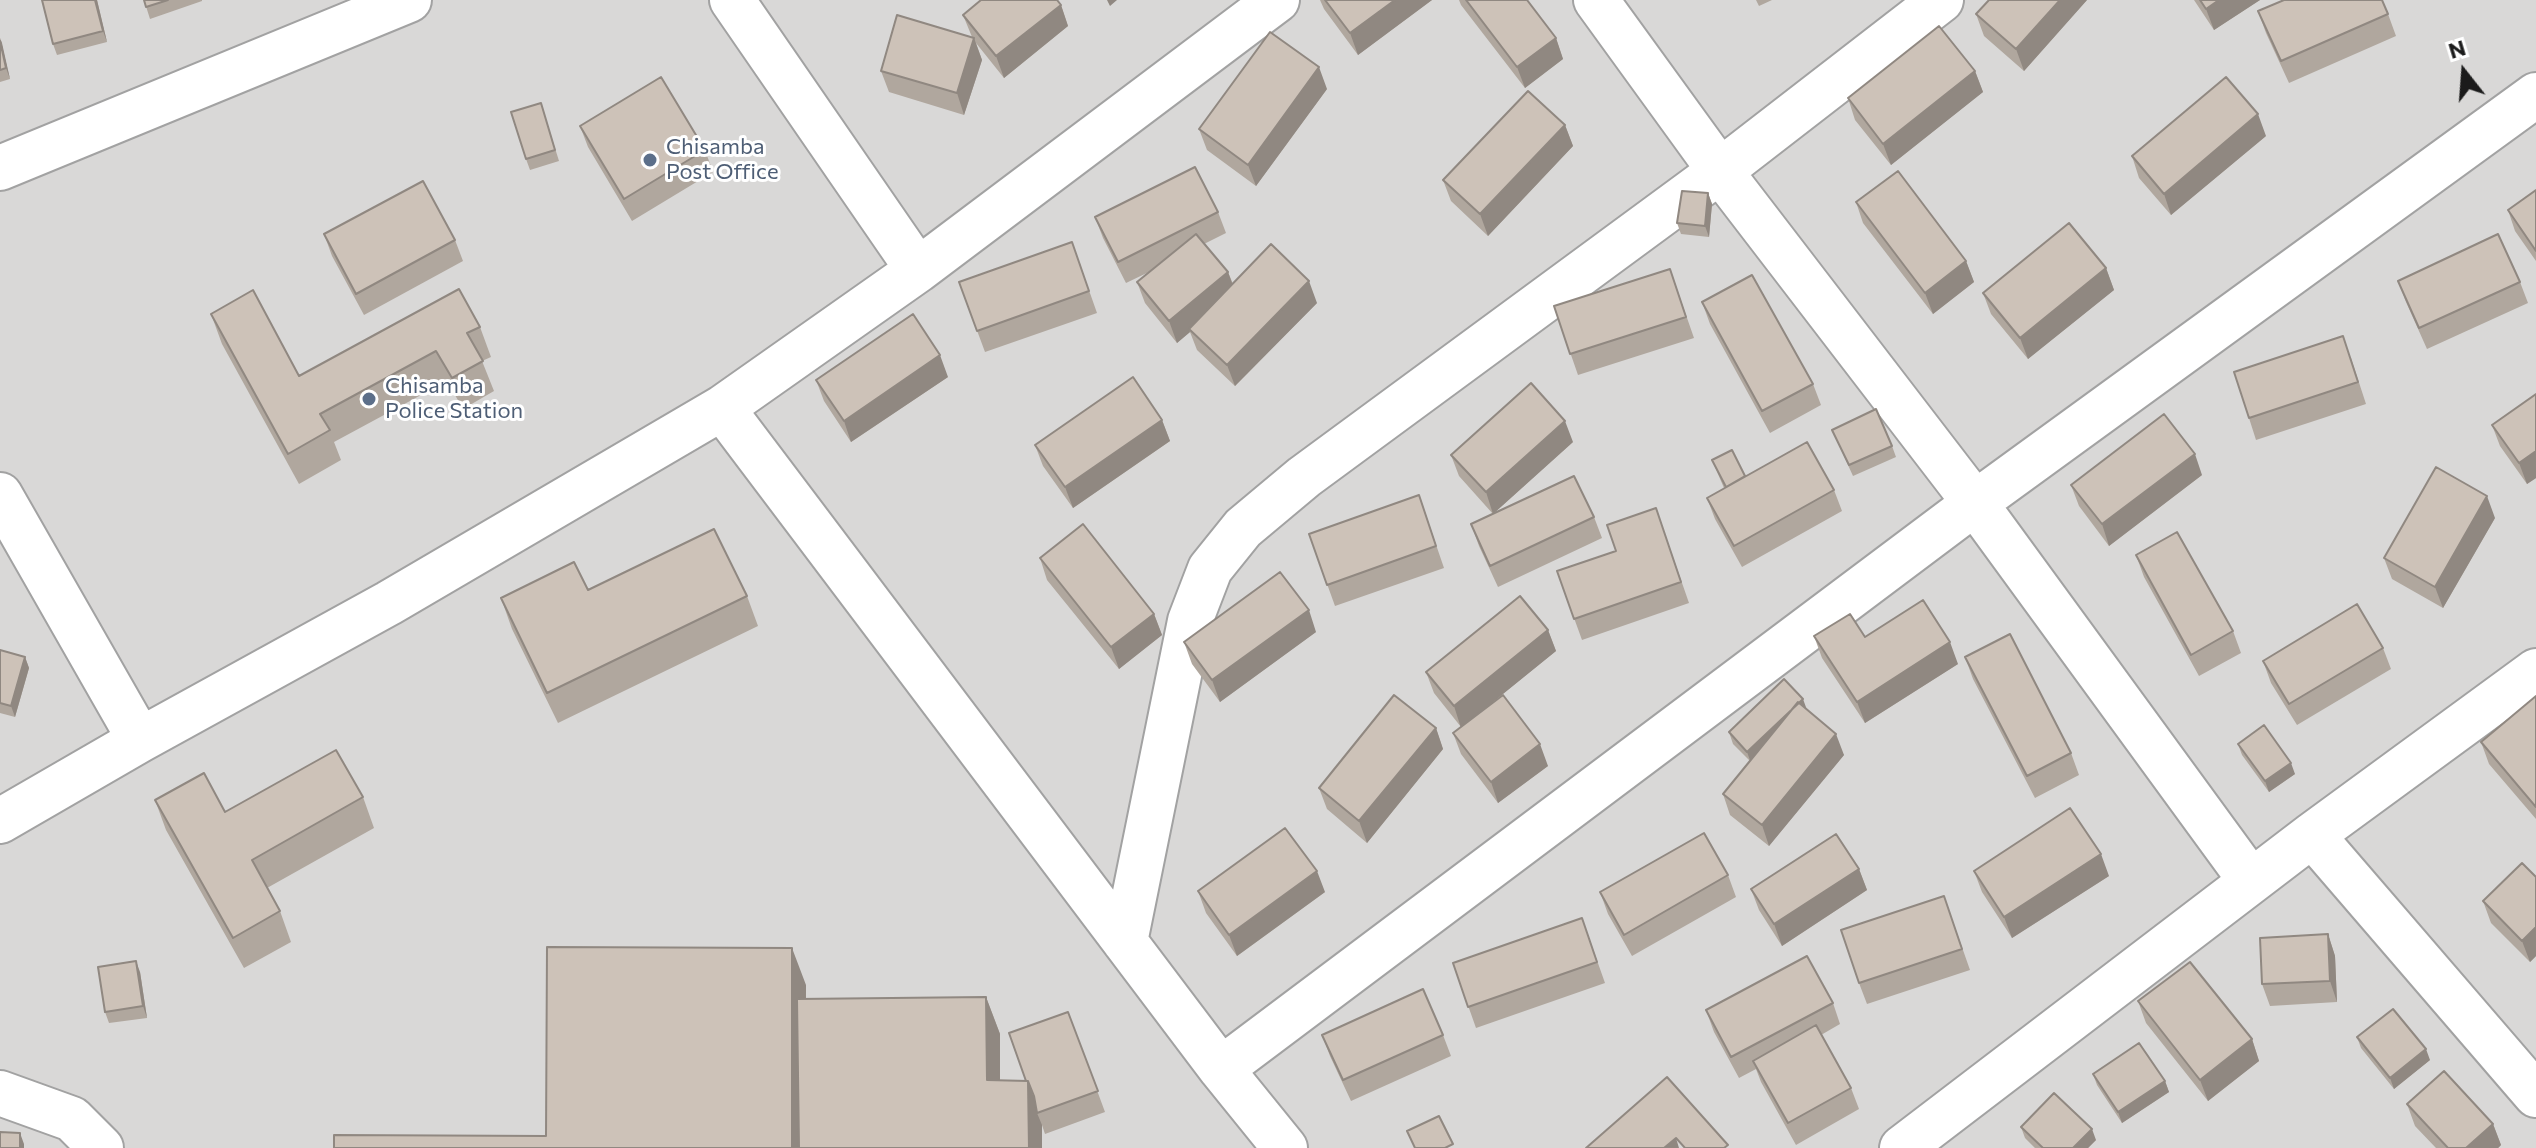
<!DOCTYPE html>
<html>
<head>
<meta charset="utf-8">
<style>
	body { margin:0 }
	#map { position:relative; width:2536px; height:1148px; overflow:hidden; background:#eee9df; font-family:Commissioner,sans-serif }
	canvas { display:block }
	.north { position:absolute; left:2424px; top:32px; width:80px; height:80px; -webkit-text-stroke:6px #fff; paint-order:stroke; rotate:343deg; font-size:22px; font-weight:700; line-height:32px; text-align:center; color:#1b1b1b }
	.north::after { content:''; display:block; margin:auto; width:28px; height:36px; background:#1b1b1b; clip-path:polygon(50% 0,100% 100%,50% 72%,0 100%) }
</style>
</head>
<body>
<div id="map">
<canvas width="2536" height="1148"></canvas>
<div class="north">N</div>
</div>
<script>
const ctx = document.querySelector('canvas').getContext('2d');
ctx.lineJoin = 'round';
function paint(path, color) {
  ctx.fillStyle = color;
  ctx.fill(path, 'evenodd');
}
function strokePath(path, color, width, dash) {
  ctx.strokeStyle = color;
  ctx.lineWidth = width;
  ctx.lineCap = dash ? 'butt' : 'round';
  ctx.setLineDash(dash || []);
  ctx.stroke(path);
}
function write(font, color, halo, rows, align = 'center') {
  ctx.font = font + ' Commissioner,sans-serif';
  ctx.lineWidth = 6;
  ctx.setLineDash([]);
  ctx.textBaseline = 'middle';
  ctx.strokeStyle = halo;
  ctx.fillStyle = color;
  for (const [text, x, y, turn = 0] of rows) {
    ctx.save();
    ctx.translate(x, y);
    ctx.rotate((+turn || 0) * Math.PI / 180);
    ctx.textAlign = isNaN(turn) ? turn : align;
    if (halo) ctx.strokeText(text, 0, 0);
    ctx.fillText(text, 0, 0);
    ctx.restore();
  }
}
paint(new Path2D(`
	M0,0H2536V1148H0Z`), '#d9d8d7');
const minor = new Path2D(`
	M732,0L918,270
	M1596,0L1720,171L1975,503L2251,881
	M0,168L409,0
	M722,408L1221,1069L1285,1148
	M0,495L140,740
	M0,821L140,740L389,603L722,408L918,270L1277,0
	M2312,835L2536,1095
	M1125,942L1190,621L1210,569L1243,528L1304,477L1720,171L1941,0
	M1221,1069L1975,503L2536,95
	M0,1093L72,1119L101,1148
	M1902,1148L2312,835L2536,671`);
strokePath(minor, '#a2a2a2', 48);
strokePath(minor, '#fff', 44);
paint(new Path2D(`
	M97,0L107,42L57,55L53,44Z
	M144,0H202V1L150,19Z
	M1320,0H1432L1358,55L1324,9Z
	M1459,0H1527L1556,38L1563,59L1525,88L1461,5Z
	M1756,0H1772L1759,6Z
	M2087,0L2024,71L1984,36L1976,14Z
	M2194,0H2260L2214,30Z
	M1061,5L1068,26L1004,78L976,43L982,60L964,115L889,92L881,71L972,37L963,15Z
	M2258,11L2388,14L2396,36L2289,83L2266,33Z
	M0,38L10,79L0,82Z
	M1975,71L1983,92L1891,165L1855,120L1848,98Z
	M1327,89L1256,186L1207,150L1199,129Z
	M541,103L559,161L530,170L526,159Z
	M1565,125L1573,146L1488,236L1451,201L1443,180Z
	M580,126L705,150L713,172L632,221L588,147Z
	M2266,136L2171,215L2139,178L2132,156Z
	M2536,190V261L2515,231L2508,210Z
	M1708,193L1712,204L1709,237L1681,234L1677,223Z
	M1856,202L1966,261L1974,282L1933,314L1863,223Z
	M1218,212L1226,233L1204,244L1228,272L1233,284L1317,303L1235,386L1197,350L1190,332L1177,343L1145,303L1137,282L1151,271L1126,283L1103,238L1095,217Z
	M324,234L455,240L463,261L364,315L332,256Z
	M1072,242L1097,313L985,352L959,282Z
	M2106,268L2114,290L2028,359L1991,314L1983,293Z
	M1670,269L1694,338L1578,375L1554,306Z
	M2398,281L2520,282L2528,303L2427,349L2406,302Z
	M1702,302L1813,384L1821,405L1770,433L1710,324Z
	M211,314L299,376L480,327L491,357L482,361L494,391L463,409L447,381L334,442L341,460L299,484L222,344Z
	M2351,358L2366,404L2256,440L2249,418Z
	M948,377L851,442L824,401L816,380Z
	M2536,394V478L2527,484L2500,446L2492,425Z
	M1162,420L1170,441L1073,508L1043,466L1035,445Z
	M1832,430L1892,446L1896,457L1853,476Z
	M1573,442L1493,514L1594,517L1602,538L1498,587L1479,546L1471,524L1493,514L1459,476L1451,455Z
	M1712,460L1745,476L1834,490L1842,511L1742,567L1715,519L1707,498L1724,488Z
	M2202,475L2109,546L2079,506L2071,485Z
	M1419,495L1444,568L1335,606L1309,534Z
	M1656,508L1689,603L1582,640L1557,571L1616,551Z
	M2495,518L2443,608L2392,579L2384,558Z
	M2136,555L2233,631L2241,653L2199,676L2144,577Z
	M1040,558L1154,614L1162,635L1119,669L1047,580Z
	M588,590L747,596L758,626L558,723L512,629L501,598Z
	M1548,630L1556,651L1473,718L1548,766L1498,803L1461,754L1453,733L1461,727L1434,693L1426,672Z
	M1316,632L1220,702L1192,664L1184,642Z
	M1814,636L1865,637L1958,664L1865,723L1822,658Z
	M2383,648L2391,669L2297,725L2271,683L2263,661Z
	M0,650L25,657L29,668L15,717L0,713Z
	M1965,657L2071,753L2079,775L2035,798L1973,679Z
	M2536,696V819L2489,764L2481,742Z
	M1807,710L1844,755L1769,846L1730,815L1723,794L1750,761L1733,744L1729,732Z
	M1436,728L1443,749L1367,843L1327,809L1319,788Z
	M2238,744L2295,774L2269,792L2242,755Z
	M363,797L374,828L267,888L280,911L291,942L244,968L166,830L155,800L225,812Z
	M1859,869L1867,890L1782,946L1759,910L1751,889Z
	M1974,871L2109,876L2012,938L1982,892Z
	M1728,875L1736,897L1632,956L1608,914L1600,892Z
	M2536,877V956L2530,962L2491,923L2483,901Z
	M1198,891L1325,892L1237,956L1206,913Z
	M1944,896L1970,970L1867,1004L1859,983Z
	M1582,918L1605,983L1476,1028L1453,963Z
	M2328,934L2335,956L2337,1002L2270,1006L2262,984Z
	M140,972L147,1018L109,1023L105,1012Z
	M806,985V999L986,997L1000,1034V1080L1026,1081L1068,1012L1105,1112L1045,1134L1042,1125V1148H334L546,1136Z
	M2138,1001L2252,1039L2259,1061L2208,1101L2146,1023Z
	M1833,1003L1840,1024L1821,1035L1851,1088L1859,1109L1796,1145L1761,1082L1756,1069L1739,1078L1714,1032L1706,1010Z
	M1322,1035H1443L1451,1056L1351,1101L1330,1056Z
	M2357,1037L2430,1060L2394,1089L2361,1048Z
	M2093,1074L2165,1081L2169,1092L2122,1123L2097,1085Z
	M2407,1104L2493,1124L2501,1145L2498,1148H2436L2415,1126Z
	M2021,1127L2096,1140L2088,1148H2035L2025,1138Z`), '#b0a79e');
paint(new Path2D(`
	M95,0H97L107,42L103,31Z
	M1107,0H1117L1110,6Z
	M1395,0H1432L1358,55L1350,33Z
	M2060,0H2087L2024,71L2016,49Z
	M2219,0H2260L2214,30L2206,9Z
	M1061,5L1068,26L1004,78L996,56Z
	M0,38L2,43L10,79L6,68Z
	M974,38L982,60L964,115L957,93Z
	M1556,38L1563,59L1525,88L1517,67Z
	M1319,67L1327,89L1256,186L1248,165Z
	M1975,71L1983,92L1891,165L1883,144Z
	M2258,114L2266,136L2171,215L2164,194Z
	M1565,125L1573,146L1488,236L1480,214Z
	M1708,193L1712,204L1709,237L1705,226Z
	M1966,261L1974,282L1933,314L1925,293Z
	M2106,268L2114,290L2028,359L2020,338Z
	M1228,272L1236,294L1189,329L1190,332L1177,343L1169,321Z
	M1309,281L1317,303L1235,386L1227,365Z
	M940,355L948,377L851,442L844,421Z
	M1162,420L1170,441L1073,508L1065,487Z
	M1565,421L1573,442L1493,514L1486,492Z
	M2536,451V478L2527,484L2519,463Z
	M2195,454L2202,475L2109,546L2102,524Z
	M2487,496L2495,518L2443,608L2435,587Z
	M1309,610L1316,632L1220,702L1212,680Z
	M1154,614L1162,635L1119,669L1111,647Z
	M1548,630L1556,651L1461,728L1454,706Z
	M1950,642L1958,664L1865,723L1857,702Z
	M25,657L29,668L15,717L11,706Z
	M1803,699L1807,710L1751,763L1747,752Z
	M1436,728L1443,749L1367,843L1359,821Z
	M1836,734L1844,755L1769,846L1762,825Z
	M1540,744L1548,766L1498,803L1491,782Z
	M2291,763L2295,774L2269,792L2265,781Z
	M2101,854L2109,876L2012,938L2004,917Z
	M1859,869L1867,890L1782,946L1774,924Z
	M1317,871L1325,892L1237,956L1229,935Z
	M2536,927V956L2530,962L2522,941Z
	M2328,934L2335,956L2337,1002L2330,981Z
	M792,948L806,985L805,1148H792Z
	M136,961L140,972L147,1018L143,1006Z
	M986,997L1000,1034V1117L987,1080Z
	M2252,1039L2259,1061L2208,1101L2200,1080Z
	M2426,1049L2430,1060L2394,1089L2390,1078Z
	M1028,1081L1039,1112L1037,1113L1042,1125V1148H1029Z
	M2165,1081L2169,1092L2122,1123L2118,1112Z
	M2493,1124L2501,1145L2498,1148H2466Z
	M2092,1129L2096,1140L2088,1148H2073Z
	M20,1133L24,1144V1148H20Z
	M1676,1138L1679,1148H1664Z`), '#908881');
const building = new Path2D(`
	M42,0H95L103,31L53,44Z
	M144,0H168L146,7Z
	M981,0H1057L1061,5L996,56L963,15Z
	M1325,0H1395L1350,33Z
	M1466,0H1527L1556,38L1517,67Z
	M1989,0H2060L2016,49L1976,14Z
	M2200,0H2219L2206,9Z
	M2284,0H2382L2388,14L2281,61L2258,11Z
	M897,15L974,38L957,93L881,71Z
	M1939,26L1975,71L1883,144L1848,98Z
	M1270,32L1319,67L1248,165L1199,129Z
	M0,41L6,68L0,70Z
	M661,77L705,150L624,199L580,126Z
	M2226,77L2258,114L2164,194L2132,156Z
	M1528,91L1565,125L1480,214L1443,180Z
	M541,103L555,150L526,159L511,112Z
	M1195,167L1218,212L1118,262L1095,217Z
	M1898,171L1966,261L1925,293L1856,202Z
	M423,181L455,240L356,294L324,234Z
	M2536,190V251L2508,210Z
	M1682,191L1708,193L1705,226L1677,223Z
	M2069,223L2106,268L2020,338L1983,293Z
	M1196,234L1228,272L1169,321L1137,282Z
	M2498,234L2520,282L2419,328L2398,281Z
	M1072,242L1089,291L977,331L959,282Z
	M1271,244L1309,281L1227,365L1189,329Z
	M1670,269L1686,317L1570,354L1554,306Z
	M1752,275L1813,384L1762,411L1702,302Z
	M459,289L480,327L467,333L483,361L452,378L436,351L320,414L330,430L288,454L211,314L253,290L299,376Z
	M913,314L940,355L844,421L816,380Z
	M2343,336L2358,382L2249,418L2234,372Z
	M1133,377L1162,420L1065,487L1035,445Z
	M1531,383L1565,421L1486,492L1451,455Z
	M2536,394V451L2519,463L2492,425Z
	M1876,409L1892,446L1849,465L1832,430Z
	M2164,414L2195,454L2102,524L2071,485Z
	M1807,442L1834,490L1734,546L1707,498Z
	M1732,450L1745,476L1726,487L1712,460Z
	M2436,467L2487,496L2435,587L2384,558Z
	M1574,476L1594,517L1490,566L1471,524Z
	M1419,495L1436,546L1327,585L1309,534Z
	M1656,508L1681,582L1574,619L1557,571L1616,551L1607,525Z
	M1083,524L1154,614L1111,647L1040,558Z
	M714,529L747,596L547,693L501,598L574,562L588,590Z
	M2177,532L2233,631L2191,655L2136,555Z
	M1280,572L1309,610L1212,680L1184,642Z
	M1520,596L1548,630L1454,706L1426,672Z
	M1923,600L1950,642L1857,702L1814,636L1850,614L1865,637Z
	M2357,604L2383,648L2289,704L2263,661Z
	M2010,634L2071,753L2027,776L1965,657Z
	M0,650L25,657L11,706L0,703Z
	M1784,679L1803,699L1747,752L1729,732Z
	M1394,695L1436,728L1359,821L1319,788Z
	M1503,695L1540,744L1491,782L1453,733Z
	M2536,696V807L2481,742Z
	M1798,702L1836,734L1762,825L1723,794Z
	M2264,725L2291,763L2265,781L2238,744Z
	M336,750L363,797L252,860L280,911L233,938L155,800L204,773L225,812Z
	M2070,808L2101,854L2004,917L1974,871Z
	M1285,828L1317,871L1229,935L1198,891Z
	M1704,833L1728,875L1624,935L1600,892Z
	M1836,834L1859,869L1774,924L1751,889Z
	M2522,863L2536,877V927L2522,941L2483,901Z
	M1944,896L1962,949L1859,983L1841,930Z
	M1582,918L1597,962L1468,1007L1453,963Z
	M2328,934L2330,981L2262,984L2260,938Z
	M547,947L792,948V1148H334V1135L546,1136Z
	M1807,956L1833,1003L1731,1057L1706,1010Z
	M136,961L143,1006L105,1012L98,967Z
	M2190,962L2252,1039L2200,1080L2138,1001Z
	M1423,989L1443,1035L1343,1080L1322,1035Z
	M986,997L987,1080L1028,1081L1029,1148H799L797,999Z
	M2393,1009L2426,1049L2390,1078L2357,1037Z
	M1068,1012L1098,1091L1037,1113L1034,1096L1028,1081H1026L1009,1033Z
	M1816,1025L1851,1088L1788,1123L1753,1061Z
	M2139,1043L2165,1081L2118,1112L2093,1074Z
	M2444,1071L2493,1124L2466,1148H2448L2407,1104Z
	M1667,1077L1728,1145L1724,1148H1685L1676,1138L1664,1148H1586Z
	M2054,1093L2092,1129L2073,1148H2043L2021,1127Z
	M1439,1116L1453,1144L1445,1148H1415L1407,1131Z
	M0,1132L20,1133V1148H0Z`);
paint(building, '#cdc2b8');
strokePath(building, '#908881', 2);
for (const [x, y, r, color] of [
	[650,160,8,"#5c6f8a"],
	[369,399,8,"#5c6f8a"]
]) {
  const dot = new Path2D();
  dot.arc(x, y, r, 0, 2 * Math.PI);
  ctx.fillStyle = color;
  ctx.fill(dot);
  strokePath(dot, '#fff', 3);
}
write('22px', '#4e5e75', '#fff', [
	["Chisamba",666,147],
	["Post Office",666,172],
	["Chisamba",385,386],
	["Police Station",385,411]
], 'left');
</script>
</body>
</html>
